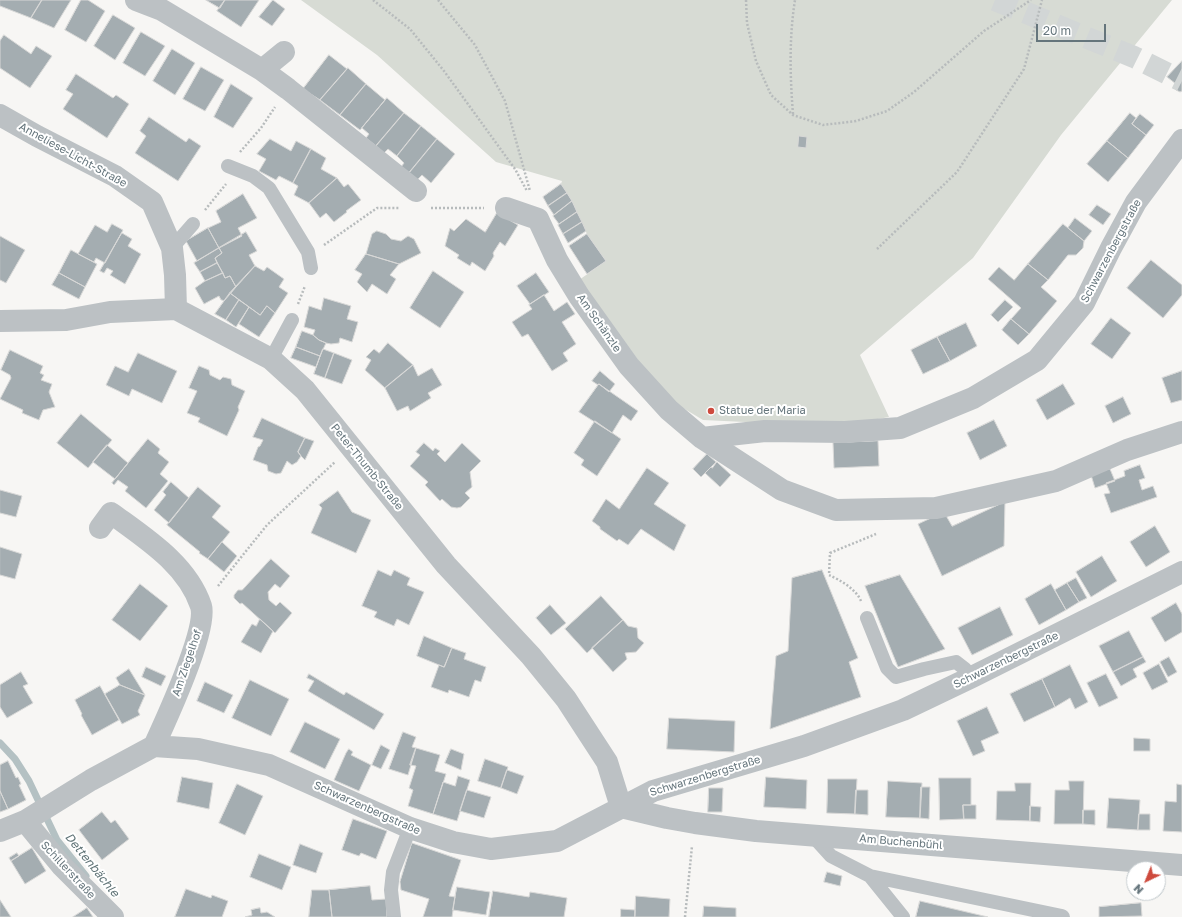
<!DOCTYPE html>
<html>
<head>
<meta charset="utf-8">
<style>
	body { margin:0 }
	#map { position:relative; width:1182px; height:917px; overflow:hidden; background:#f7f6f4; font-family:"Golos Text",sans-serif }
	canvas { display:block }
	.north { position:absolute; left:1126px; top:861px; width:40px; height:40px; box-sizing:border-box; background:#fff; border:1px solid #c1c8cb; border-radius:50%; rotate:223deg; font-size:11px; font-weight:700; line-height:16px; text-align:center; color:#65757c }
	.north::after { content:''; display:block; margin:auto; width:14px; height:18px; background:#ce4a3d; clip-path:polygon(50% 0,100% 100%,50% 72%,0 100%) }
	.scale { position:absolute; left:1036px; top:24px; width:70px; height:18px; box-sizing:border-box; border:2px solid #65757c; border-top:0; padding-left:5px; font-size:12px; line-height:14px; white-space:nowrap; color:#65757c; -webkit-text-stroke:3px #fff; paint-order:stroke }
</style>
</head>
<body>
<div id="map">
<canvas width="1182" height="917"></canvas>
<div class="north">N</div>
<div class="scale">20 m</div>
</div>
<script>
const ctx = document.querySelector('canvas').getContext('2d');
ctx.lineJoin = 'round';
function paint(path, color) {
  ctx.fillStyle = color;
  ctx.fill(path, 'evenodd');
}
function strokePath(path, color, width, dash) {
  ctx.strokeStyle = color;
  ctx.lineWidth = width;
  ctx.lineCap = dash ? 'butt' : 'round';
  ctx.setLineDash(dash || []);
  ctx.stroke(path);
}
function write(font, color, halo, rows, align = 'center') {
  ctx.font = font + ' "Golos Text",sans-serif';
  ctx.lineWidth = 4;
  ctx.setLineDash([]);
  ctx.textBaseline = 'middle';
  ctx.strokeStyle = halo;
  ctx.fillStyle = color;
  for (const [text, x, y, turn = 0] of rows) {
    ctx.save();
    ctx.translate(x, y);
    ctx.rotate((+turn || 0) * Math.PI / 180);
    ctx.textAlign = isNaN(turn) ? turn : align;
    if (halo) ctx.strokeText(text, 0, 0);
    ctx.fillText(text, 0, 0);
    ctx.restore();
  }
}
paint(new Path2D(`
	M301,0H1172L1061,135L973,258L860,355L889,417L845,425L745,422L703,420L683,408L657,386L579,280L606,261L587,234L572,201L561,184L562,181L496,162L377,55Z`), '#d7dbd4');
strokePath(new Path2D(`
	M0,743L15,759L29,781L57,840L86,876`), '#b4c1c3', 7);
const building = new Path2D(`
	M0,0H42L31,18L0,6Z
	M42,0H71L54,28L31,18Z
	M81,0H88L105,11L86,42L65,30Z
	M206,0H225L220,8Z
	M225,0H259L241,27L217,11Z
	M273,0L285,9L272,26L259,17Z
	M113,15L135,28L115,60L94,46Z
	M141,32L165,46L145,76L123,63Z
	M4,35L31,54L36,46L52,56L30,88L0,68V41Z
	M172,49L195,63L175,95L153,81Z
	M329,55L347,69L320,100L303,89Z
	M1182,61V91L1180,92L1176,90L1174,87L1176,84L1167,77Z
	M201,67L224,80L205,111L183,99Z
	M348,68L366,84L340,115L320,100Z
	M76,74L113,98L116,95L129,104L107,138L63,109L73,94L66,90Z
	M231,84L253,98L233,128L214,117Z
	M366,84L385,100L360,130L340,115Z
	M387,98L404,113L376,146L366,138L369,134L362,128Z
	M404,113L421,126L397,156L388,149L384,153L376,146Z
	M1130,113L1136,118L1132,124L1146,135L1128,158L1107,141Z
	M1140,114L1154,125L1146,135L1132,124Z
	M149,117L186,142L189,138L201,146L178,181L135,153L146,136L140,131Z
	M421,126L437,139L409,173L401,167L404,163L397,156Z
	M799,136L807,137L806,148L798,147Z
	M270,139L291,151L296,141L311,149L293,183L279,176L276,180L259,171L266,159L257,154Z
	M437,139L455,154L431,183L422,175L417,180L409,173Z
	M1107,141L1128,158L1108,182L1087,164Z
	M311,149L326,158L321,169L337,178L309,203L294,195L298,186L293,183Z
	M337,178L344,187L348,184L361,200L346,211L347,212L334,222L326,213L320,218L309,203Z
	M561,184L567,193L548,206L543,197Z
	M567,193L572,201L554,215L548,206Z
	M243,194L257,218L238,228L242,236L219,248L208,228L221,222L216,211Z
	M572,201L577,212L559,224L553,216Z
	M1097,205L1111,214L1103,225L1089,215Z
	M577,212L582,222L563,234L558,225Z
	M497,213L518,225L505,246L500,242L493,253L494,256L485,271L472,262L470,266L457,258L459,255L445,246L450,228L454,231L466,219L485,232Z
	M1075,218L1092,231L1084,241L1068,228Z
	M582,222L586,231L568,243L563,234Z
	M112,224L123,230L105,263L96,258L94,262L78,254L95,225L107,232Z
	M1063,224L1084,241L1083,248L1076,255H1068L1048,280L1028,264Z
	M208,228L219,248L197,261L186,241Z
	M377,231L386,234L391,239L401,241L408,236L414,239L421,253L399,264L366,254L372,234Z
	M246,232L257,251L249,255L255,266L236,287L230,276L225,278L215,258L222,253L219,248Z
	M122,233L132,239L128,246L141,254L125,284L110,275L113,271L107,268L104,273L100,271Z
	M587,234L606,261L587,274L569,246Z
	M0,236L25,250L6,283L0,280Z
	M219,248L222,253L215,258L217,263L200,272L194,263Z
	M71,250L97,264L85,287L59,273Z
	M366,254L399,264L390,275L396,279L387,294L372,284L367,292L357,282L362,274L355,270Z
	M1151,260L1182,285V295L1163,318L1127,288Z
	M217,263L223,273L205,281L200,272Z
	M1028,264L1048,280L1041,287L1057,301L1029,334L1011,319L1021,308L988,279L999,267L1014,280Z
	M255,266L264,271L267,267L284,279L279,287L288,293L275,313L267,306L260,315L230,293Z
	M433,271L464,292L440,328L410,308Z
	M59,273L85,287L79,299L52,285Z
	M223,273L225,278L230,276L236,287L224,301L222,300H221L219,296L204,304L195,288L205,281Z
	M536,273L549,292L530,304L517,286Z
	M230,293L239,300L226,320L215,314Z
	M544,295L554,311L567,302L575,314L562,322L576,344L563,353L568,361L552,371L528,334L522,337L512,322L532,309L529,305Z
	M324,298L351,306L347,319L358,322L352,342L340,338L339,343L331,344L326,343L319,340L313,335L315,330L304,327L309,306L321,310Z
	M239,300L249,307L236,327L226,320Z
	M1005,300L1013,307L998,322L991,315Z
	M267,306L275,313L259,337L239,324L249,307L260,315Z
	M1111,318L1131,333L1112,359L1091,344Z
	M1011,319L1029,334L1018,345L1002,330Z
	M966,323L977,346L950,361L937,337Z
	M302,331L313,335L319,340L326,343L320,356L296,347Z
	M937,337L950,361L923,374L911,350Z
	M388,343L413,365L385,388L365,370L371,360L366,357L374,349L379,353Z
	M296,347L320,356L316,367L291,358Z
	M323,349L334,353L325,378L314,374Z
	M10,350L43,366L40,373L44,375L41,380L52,384L49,392L55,407L43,410L39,420L22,413L23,410L0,399L11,378L10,375L1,370Z
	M138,353L177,371L162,403L132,389L129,396L106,385L115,366L128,372Z
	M334,353L352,360L342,384L325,378Z
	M413,365L418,376L432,368L442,385L428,393L431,398L410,411L408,406L397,411L385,388Z
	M199,366L209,370L210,375L220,380L223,377L231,379L232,385L245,391L238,407L239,410L227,436L198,422L200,418L187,413L197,391L189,388Z
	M600,371L615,384L609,392L599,384L598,385L592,381Z
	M1182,371V400L1171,403L1162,378Z
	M599,384L638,411L631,421L623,415L612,433L579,412Z
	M1063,384L1075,404L1047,420L1036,400Z
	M1123,397L1131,414L1113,423L1105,406Z
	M81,414L112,440L88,468L57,443Z
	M262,418L305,438L298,452L301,456L297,462L292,465L287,461L281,473L276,474L268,471L267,465L253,460L258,447L260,446L263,440L253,437Z
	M994,420L1007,446L980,460L967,433Z
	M595,421L621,439L597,476L581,465L584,460L574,453Z
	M305,438L314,441L305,460L301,456L298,452Z
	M148,439L160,449L158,453L169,462L160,474L168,481L146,508L125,491L128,487L118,480L114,485L112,483Z
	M878,441L879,466L834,468L833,443Z
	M424,443L433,451L435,448L440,451L437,454L445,462L462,443L481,461L470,472L472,487L465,493L470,498L461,507L457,508L451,507L442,499L440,501L425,485L428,482L410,466L420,455L416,452Z
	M107,445L128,463L115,479L93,462Z
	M707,454L716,462L701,477L693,469Z
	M717,462L731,475L720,487L705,473L711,467L712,468Z
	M1140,465L1145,478L1139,480L1142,490L1153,486L1157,497L1111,513L1104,494L1110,493L1106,483L1125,476L1124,471Z
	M647,468L669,483L654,504L686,525L674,551L641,529L628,545L619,539L617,541L600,529V527L592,521L606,499L619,509Z
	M1110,469L1115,481L1095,488L1091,475Z
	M171,482L189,498L169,523L154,510L166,495L163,492Z
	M198,487L221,506L212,517L230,532L208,559L199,553L200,552L167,525Z
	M0,490L22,496L16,517L0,513Z
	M338,491L352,512L371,520L356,553L311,533L322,508L319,505Z
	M1005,502L1004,546L942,576L918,524L944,512L952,526Z
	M1155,526L1170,552L1146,567L1130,542Z
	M222,542L237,556L224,572L208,559Z
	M0,547L22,554L15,579L0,575Z
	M1102,556L1117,581L1091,597L1076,572Z
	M271,559L290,576L280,588L275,584L268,592L269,600L276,606L280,602L292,613L275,633L242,603L240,604L234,598V595L238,590H242Z
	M378,570L391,576L394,570L410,578L407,585L424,592L409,625L397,619L394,626L374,617L377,612L362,606Z
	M822,570L858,658L849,662L861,697L770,729L776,656L788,651L792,578Z
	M900,575L945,649L898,667L865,586Z
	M1076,578L1087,598L1079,602L1067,583Z
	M1067,583L1079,602L1066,610L1055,590Z
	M140,584L168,606L140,641L112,620Z
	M1051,584L1066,610L1039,625L1025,599Z
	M601,596L623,620L587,653L565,629Z
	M1176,603L1182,614V632L1165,642L1151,618Z
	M550,605L566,623L551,635L536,618Z
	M1000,607L1013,635L972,655L958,628Z
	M260,619L273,631L261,653L241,642L252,624L256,626Z
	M623,620L628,626L637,628L638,638L644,643L636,652L625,653L627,659L613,672L592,648Z
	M1129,631L1143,657L1113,672L1099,646Z
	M424,636L452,648L444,667L417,656Z
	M452,648L466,653L464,659L486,667L481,682L475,680L469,697L449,690L448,693L431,687L439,665L444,667Z
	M1143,657L1146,662L1133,669L1137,677L1121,686L1113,672Z
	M1169,657L1177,672L1168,677L1160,662Z
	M1159,664L1168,682L1152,690L1143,673Z
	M1070,665L1088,702L1075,709L1070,698L1055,707L1042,679Z
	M146,667L166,676L161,686L142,677Z
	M129,669L145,695L120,685L116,678Z
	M21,672L28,684L23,686L33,703L7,718L0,707V685Z
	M309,674L344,695L346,692L384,714L374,730L308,691L314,681L307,678Z
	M1106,674L1118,698L1099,707L1087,683Z
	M1042,679L1055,707L1024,722L1010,694Z
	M250,680L289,699L271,736L232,718Z
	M205,682L233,695L224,713L197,701Z
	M120,685L145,695L138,711L140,715L122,724L105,694Z
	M100,686L119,720L92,735L81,715L82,714L75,700Z
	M987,707L999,733L981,741L985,751L973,756L957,721Z
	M669,718L735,721L734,752L667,749Z
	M305,722L340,739L325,769L290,752Z
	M403,732L416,737L412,747L416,748L408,775L389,769Z
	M1134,738L1150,739V751H1134Z
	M381,745L390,750L381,769L372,765Z
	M416,748L440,755L435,771L446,774L433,814L408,806L413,790L409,788L416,766L410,765Z
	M349,749L353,752L351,755L371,765L359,791L334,780L346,753Z
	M451,749L464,754L461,770L445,763Z
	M485,759L508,767L501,788L478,781Z
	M8,761L16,778L18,777L21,784L19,785L26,800L8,809L0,791V765Z
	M507,770L524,776L517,794L501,788Z
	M458,776L470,780L457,821L433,814L443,782L455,786Z
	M182,777L213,783L209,809L177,802Z
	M766,777L807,780L806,809L764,807Z
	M939,778H971V805H963L964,819L940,820Z
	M828,779H857L855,814L827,813Z
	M888,781L922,783L920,818L886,817Z
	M1069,781H1084L1083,824H1054L1055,790H1069Z
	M1015,783H1031L1030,821L996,820L997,791H1015Z
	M237,784L263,796L245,835L219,823Z
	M1177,784L1182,785V832L1163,831L1165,801L1176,802Z
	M921,787H930L929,819L920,818Z
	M709,788H723L722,812H708Z
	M467,790L491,797L484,818L460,811Z
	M856,790H868V815L855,814Z
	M0,791L8,809L0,812Z
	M1109,798L1140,800L1138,830L1107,828Z
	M963,805H976V819H964Z
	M1030,806L1041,807L1040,822L1030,821Z
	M1083,810H1095V825L1083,824Z
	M102,812L111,823L115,820L129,839L102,860L79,830Z
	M1139,814H1150V830H1138Z
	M353,819L387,831L376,859L361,853L359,856L342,850Z
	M412,843L461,860L449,896L455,897L452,917H423L429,899L401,890L400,882Z
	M300,844L323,853L316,873L293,865Z
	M32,848L46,871L25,884L11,861Z
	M17,853L19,856L11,861L9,858Z
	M259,854L291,867L282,890L250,877Z
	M827,872L842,876L840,886L824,882Z
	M370,886L372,900L386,899L387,917H332L329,890Z
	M457,887L490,892L486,915L453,910Z
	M186,889L211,898L212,895L228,901L222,917H175Z
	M312,890H329L332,917H309Z
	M493,891L529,897L530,892L567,898L564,917H489Z
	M636,896L670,899L669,917H635Z
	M0,900L11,917H0Z
	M920,901L988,917H916Z
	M1141,903L1142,916L1099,917V907Z
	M704,906L736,908V917H703Z
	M87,908L93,917H73Z
	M260,908L261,913L267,912L275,917H245L252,915L251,910Z
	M621,909L635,910V917H621Z`);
paint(building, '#a4adb1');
strokePath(building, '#d8d8d7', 1);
strokePath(new Path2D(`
	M995,0L1134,57L1182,81`), '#d2d6d6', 22, [22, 11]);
strokePath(new Path2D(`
	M373,0L410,29L444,71L515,169L527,191
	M438,0L475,45L505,101L530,191
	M746,0L747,23L756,61L771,95L793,115L823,125L856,121L887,111L914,92L984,31L1031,0
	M793,114C790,76 789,38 795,0
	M240,152L261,128L275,107
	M431,208H484
	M205,210L226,184
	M324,245L377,208H400
	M877,249L957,172L1024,69L1042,0
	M298,304L305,286
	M218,586L267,525L335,462
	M861,601C856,589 840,580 829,575L830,553L876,534
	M685,917L692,846`), '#b7bbbc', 2.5, [2, 2]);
strokePath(new Path2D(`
	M228,166L253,176L269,188L308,252L311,268
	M172,248L193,224
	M271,359L292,320
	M867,618L887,668L896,677L924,669L956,662L965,669L972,677
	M812,835L831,856L870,876L903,917
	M870,876L1062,916L1063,917
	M394,917L391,890L393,872L410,828`), '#bcc1c4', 14);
strokePath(new Path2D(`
	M136,0L162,10L262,70L288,89L416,191
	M262,70L284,52
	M0,115L37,136L115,176L152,202L172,248L175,275L176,309
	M506,208L538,219L557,260L579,296L629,366L669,410L702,438L782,490L836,510L936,508L1056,481L1127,450L1182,432
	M0,321L66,320L110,312L176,309L271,359L305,390L446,565L531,656L566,699L607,762L621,807
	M702,438L765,431L845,432L900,428L973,398L1037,360L1084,303L1111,248L1136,202L1182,140
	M100,528L111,513C145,538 187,564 201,606C208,629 166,720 154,746
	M621,807L667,818L695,823L756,831L1182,865
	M25,821L62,866L113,917
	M0,831L25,821L91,780L154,746L198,749L269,765L410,828L453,842L491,849L557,841L653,791L804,746L903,710L972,677L1182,572`), '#bcc1c4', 22);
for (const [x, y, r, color] of [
	[711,411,4,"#ce4a3d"]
]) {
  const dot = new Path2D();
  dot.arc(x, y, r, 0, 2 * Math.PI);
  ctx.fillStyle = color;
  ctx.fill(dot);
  strokePath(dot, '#fff', 1.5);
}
write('11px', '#65757c', '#fff', [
	["Anneliese-Licht-Straße",73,155,29],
	["Schwarzenbergstraße",1111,251,-62],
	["Am Schänzle",599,323,55],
	["Peter-Thumb-Straße",367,467,51],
	["Schwarzenbergstraße",1006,660,-26],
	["Am Ziegelhof",187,663,-71],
	["Schwarzenbergstraße",705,776,-17],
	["Schwarzenbergstraße",367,808,24],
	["Am Buchenbühl",901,842,5],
	["Schillerstraße",68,870,47]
]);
write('11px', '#65757c', '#fff', [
	["Statue der Maria",719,411]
], 'left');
write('italic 12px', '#607477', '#fff', [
	["Dettenbächle",92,865,51]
]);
</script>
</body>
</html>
